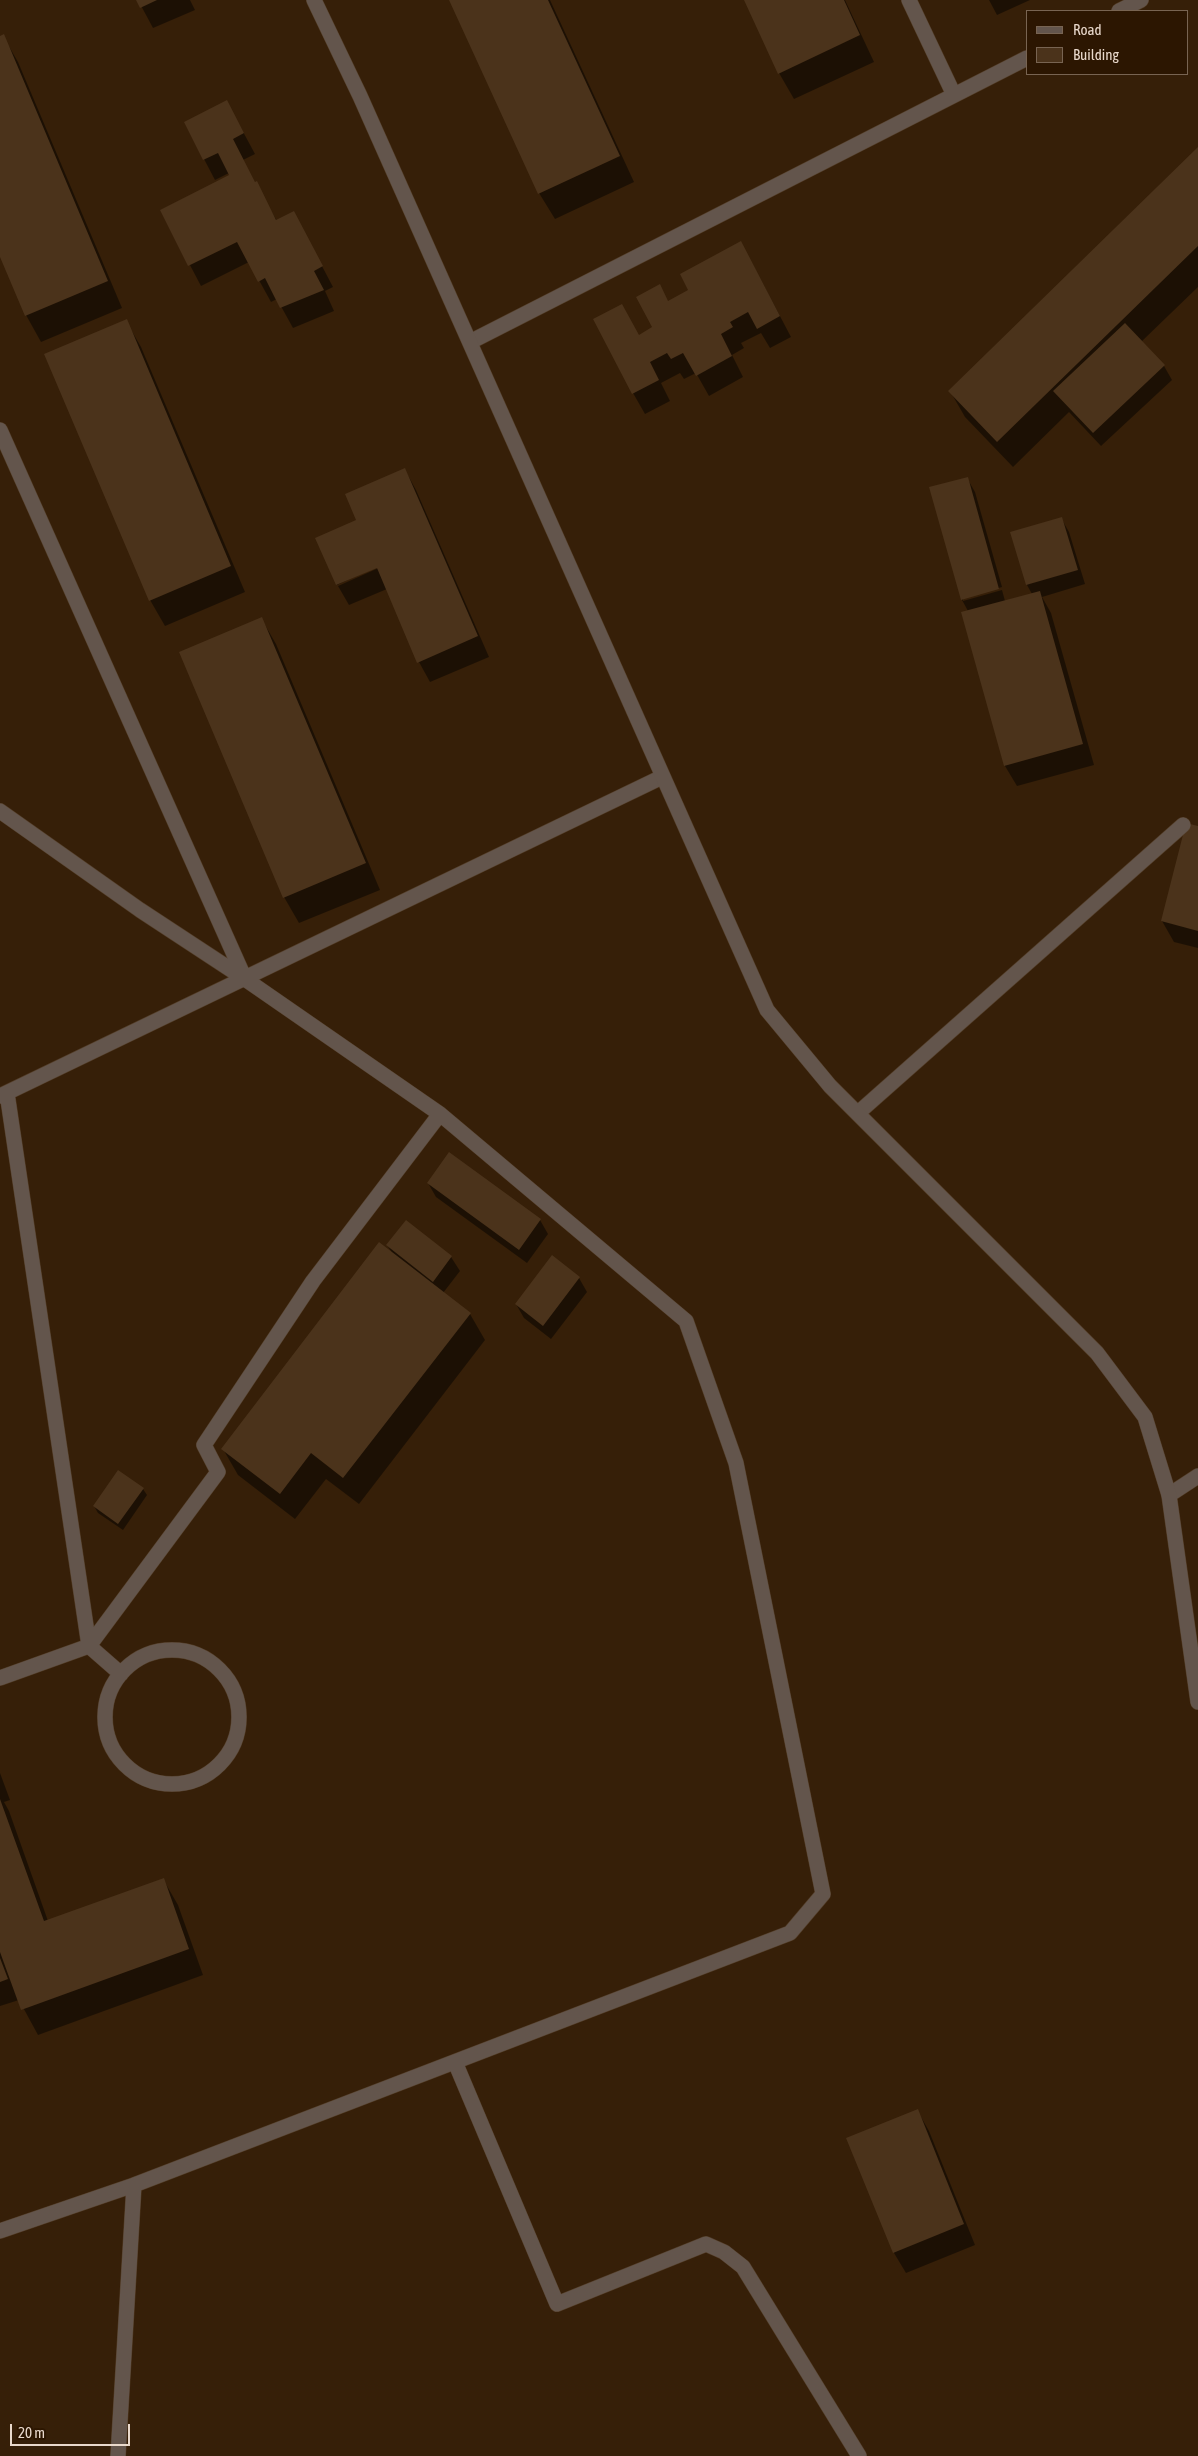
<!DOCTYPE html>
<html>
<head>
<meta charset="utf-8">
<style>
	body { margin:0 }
	#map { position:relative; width:1198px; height:2456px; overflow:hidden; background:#361f08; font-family:"Asap Condensed",sans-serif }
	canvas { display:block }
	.legend { position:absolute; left:1026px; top:10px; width:162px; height:65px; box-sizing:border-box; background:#2c1601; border:1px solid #786452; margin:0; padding:6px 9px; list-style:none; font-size:15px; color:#e9d9cc }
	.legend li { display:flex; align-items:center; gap:10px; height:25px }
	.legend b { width:25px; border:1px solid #786452 }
	.scale { position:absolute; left:10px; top:2424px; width:120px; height:22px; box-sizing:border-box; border:2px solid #e9d9cc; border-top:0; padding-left:6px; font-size:15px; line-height:18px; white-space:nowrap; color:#e9d9cc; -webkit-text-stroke:4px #2c1601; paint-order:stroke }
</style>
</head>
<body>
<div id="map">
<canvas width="1198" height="2456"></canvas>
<ul class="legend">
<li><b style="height:6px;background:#63554c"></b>Road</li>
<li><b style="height:14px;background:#4b331b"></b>Building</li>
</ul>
<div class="scale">20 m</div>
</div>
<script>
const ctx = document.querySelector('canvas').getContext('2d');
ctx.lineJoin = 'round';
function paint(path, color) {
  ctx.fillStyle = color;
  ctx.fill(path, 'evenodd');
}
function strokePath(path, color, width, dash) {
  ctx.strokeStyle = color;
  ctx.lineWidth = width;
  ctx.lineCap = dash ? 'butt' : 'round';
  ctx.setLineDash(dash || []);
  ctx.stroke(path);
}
paint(new Path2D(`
	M138,0H190L195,10L153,28Z
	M450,0H550L634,182L555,219L539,193Z
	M746,0H845L874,62L794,99L779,73Z
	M989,0H1030L997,15Z
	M3,36L18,62L122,308L41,342L26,315L0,254V37Z
	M227,102L255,154L243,160L255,183L277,221L294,213L333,287L325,291L334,311L293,328L277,299L271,302L249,262L201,286L161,210L231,175L229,173L215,180L204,159Z
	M1198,149V287L1141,342L1164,366L1172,380L1101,446L1069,412L1013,467L965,417L950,391Z
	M752,263L791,337L770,348L761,333L741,343L744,348L732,355L743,377L709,396L696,373L684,379L680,373L661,383L670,401L645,414L633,393L639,336L654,328L668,302Z
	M126,321L141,347L245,592L165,626L150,600Z
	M405,470L416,490L489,657L430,682L419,662L387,589L349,605L338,586L383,566L382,564L337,585L317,538L358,521Z
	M967,478L975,492L1002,587L963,598V601L1002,590L1005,601L1032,594L1027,585L1061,518L1069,532L1085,584L1042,597L1051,613L1094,765L1017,786L1005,766L962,613L968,611L962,600Z
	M261,618L276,644L380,890L299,923L284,897Z
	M1198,827V948L1174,942L1162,921Z
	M450,1154L540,1220L548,1234L527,1263L436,1197L428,1183Z
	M406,1221L451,1257L460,1271L443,1293L470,1314L485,1340L359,1504L326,1479L295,1519L238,1475L223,1449L393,1254L387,1245Z
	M579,1278L587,1292L551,1339L524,1318L516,1304Z
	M143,1489L147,1495L123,1530L98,1513L94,1506Z
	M0,1773L10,1800L4,1802L9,1811L48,1921L163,1879L178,1905L203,1975L38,2035L19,2000L0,2006Z
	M917,2110L929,2131L975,2245L906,2273L894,2253Z`), '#0007');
paint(new Path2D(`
	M136,0H157L140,8Z
	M449,0H548L620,156L538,194Z
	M744,0H844L860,35L778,74Z
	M4,34L108,281L25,316L0,257V36Z
	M227,100L244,133L233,139L255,182L257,181L276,220L294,211L323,266L314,271L324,290L280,308L265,278L258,282L237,242L188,266L160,210L229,175L218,153L203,160L184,122Z
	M1198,147V246L997,442L948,391Z
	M741,241L780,316L757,329L748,312L730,322L733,327L721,334L732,356L696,376L683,353L671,359L667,353L650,362L659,380L632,394L593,319L622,304L639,335L652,327L636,297L660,284L668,301L688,290L680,274Z
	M127,319L231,566L149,601L44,354Z
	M1125,323L1165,365L1093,433L1053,391Z
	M405,468L478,636L417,663L377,568L336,585L315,538L356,520L345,494Z
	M968,477L999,589L961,600L929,487Z
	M1062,517L1078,570L1026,585L1010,532Z
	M1040,591L1083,744L1004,766L961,612Z
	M262,617L366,863L283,898L179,652Z
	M1186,823L1198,826V931L1161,921Z
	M449,1152L541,1219L519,1250L427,1183Z
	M406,1220L452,1256L433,1282L386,1245Z
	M379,1242L471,1313L343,1478L311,1453L280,1494L221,1449Z
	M552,1255L580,1277L543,1326L515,1304Z
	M118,1470L144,1488L118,1524L93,1506Z
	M0,1799L44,1921L164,1878L189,1949L21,2010L0,1952Z
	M0,1958L8,1979L0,1982Z
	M918,2109L964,2224L893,2253L846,2138Z`), '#4b331b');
const lane = new Path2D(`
	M909,0L954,95
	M1119,11L1141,0
	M470,342L1027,58
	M0,430L245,979
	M0,811L140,910L245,979L440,1114L686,1321L736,1463L823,1894L790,1933L134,2185L0,2231
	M7,1093L89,1646L121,1674
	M0,1096L662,777
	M858,1113L1183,825
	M1169,1495L1198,1476
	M105 1717a67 67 0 1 1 134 0a67 67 0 1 1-134 0Z
	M0,1678L89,1646L218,1472L204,1445L313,1281L440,1114
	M455,2062L557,2304L706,2244L724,2252L743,2267L859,2456
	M118,2456L134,2185`);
const street = new Path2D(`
	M314,0L360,96L767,1010L830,1086L1097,1353L1145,1417L1169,1495L1198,1702`);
strokePath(lane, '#533d27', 16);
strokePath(street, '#533d27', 16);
strokePath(lane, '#63554c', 15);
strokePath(street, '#63554c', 15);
</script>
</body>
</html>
